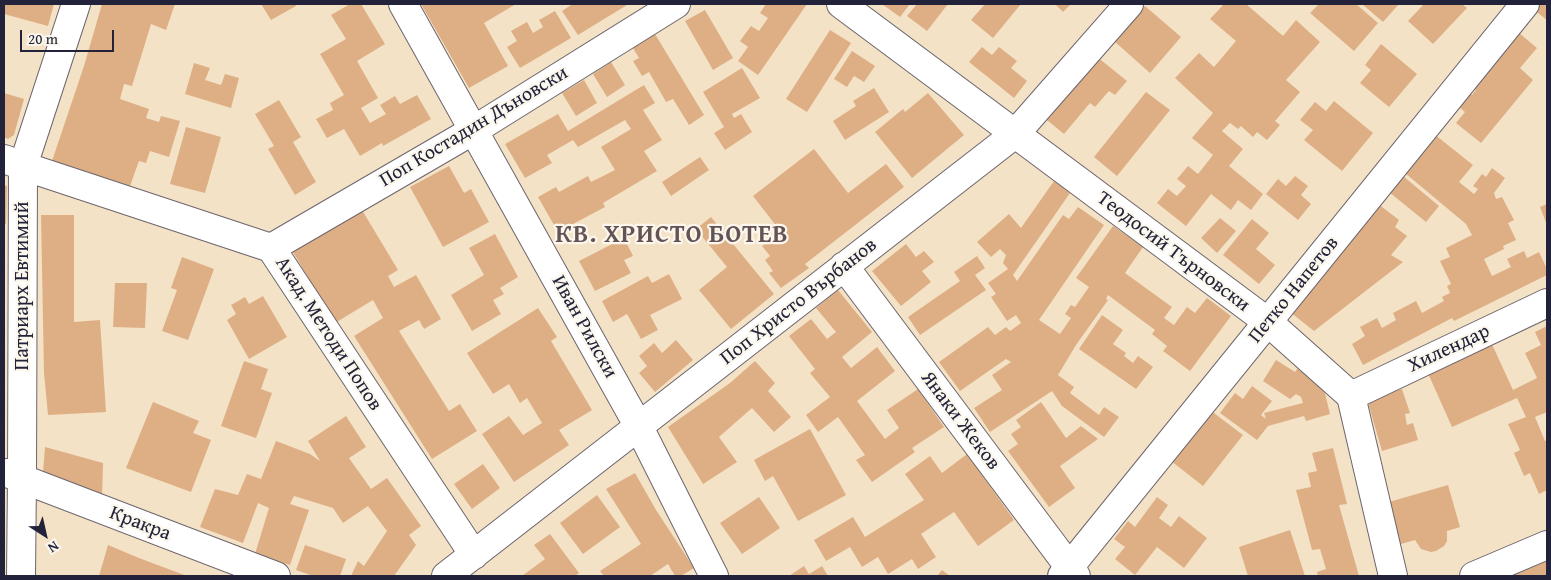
<!DOCTYPE html>
<html>
<head>
<meta charset="utf-8">
<style>
	body { margin:0 }
	#map { position:relative; width:1551px; height:580px; overflow:hidden; background:#f4e2c7; font-family:"Gentium Book Plus",serif }
	canvas { display:block }
	.frame { position:absolute; inset:0; border:5px solid #22223b; pointer-events:none }
	.north { position:absolute; left:20px; top:510px; width:50px; height:50px; -webkit-text-stroke:4px #fbf7ec; paint-order:stroke; rotate:145deg; font-size:14px; font-weight:700; line-height:20px; text-align:center; color:#22223b }
	.north::after { content:''; display:block; margin:auto; width:18px; height:22px; background:#22223b; clip-path:polygon(50% 0,100% 100%,50% 72%,0 100%) }
	.scale { position:absolute; left:20px; top:30px; width:94px; height:22px; box-sizing:border-box; border:2px solid #22223b; border-top:0; padding-left:6px; font-size:15px; line-height:18px; white-space:nowrap; color:#22223b; -webkit-text-stroke:4px #fbf7ec; paint-order:stroke }
</style>
</head>
<body>
<div id="map">
<canvas width="1551" height="580"></canvas>
<div class="frame"></div>
<div class="north">N</div>
<div class="scale">20 m</div>
</div>
<script>
const ctx = document.querySelector('canvas').getContext('2d');
ctx.lineJoin = 'round';
function paint(path, color) {
  ctx.fillStyle = color;
  ctx.fill(path, 'evenodd');
}
function strokePath(path, color, width, dash) {
  ctx.strokeStyle = color;
  ctx.lineWidth = width;
  ctx.lineCap = dash ? 'butt' : 'round';
  ctx.setLineDash(dash || []);
  ctx.stroke(path);
}
function write(font, color, halo, rows, align = 'center') {
  ctx.font = font + ' "Gentium Book Plus",serif';
  ctx.lineWidth = 4.5;
  ctx.setLineDash([]);
  ctx.textBaseline = 'middle';
  ctx.strokeStyle = halo;
  ctx.fillStyle = color;
  for (const [text, x, y, turn = 0] of rows) {
    ctx.save();
    ctx.translate(x, y);
    ctx.rotate((+turn || 0) * Math.PI / 180);
    ctx.textAlign = isNaN(turn) ? turn : align;
    if (halo) ctx.strokeText(text, 0, 0);
    ctx.fillText(text, 0, 0);
    ctx.restore();
  }
}
paint(new Path2D(`
	M4,4H54L48,26L4,14Z
	M102,4H175L166,30L151,24L132,86L124,84L120,99L149,109L146,118L159,122L161,116L180,121L169,157L150,151L146,163L139,161L130,186L52,161L84,66Z
	M261,4H295L296,6L271,20Z
	M350,4H361L385,44L357,61L378,98L361,108L370,123L386,114L380,105L395,96L400,104L417,95L431,119L383,146L382,143L360,156L344,129L327,138L316,119L333,110L330,103L344,95L320,54L346,39L331,15Z
	M421,4H516L484,23L508,66L469,88Z
	M570,4H626L627,5L578,35L562,11L571,5Z
	M766,4H807L758,75L738,61L748,47L740,41L751,26L759,31L768,18L760,13Z
	M882,4H910L900,17Z
	M917,4H948L927,31L907,16Z
	M985,4H1021L993,38L971,20Z
	M1055,4H1071L1063,12Z
	M1224,4H1246L1283,36L1296,20L1320,42L1286,80L1300,92L1275,121L1280,125L1267,140L1257,132L1253,137L1241,126L1238,129L1230,123L1222,131L1243,149L1229,166L1263,194L1251,210L1238,200L1231,210L1211,194L1186,226L1157,203L1168,189L1177,196L1186,186L1177,179L1188,166L1198,174L1213,155L1192,138L1213,113L1175,78L1199,53L1214,67L1236,41L1210,19Z
	M1319,4H1356L1378,23L1354,51L1310,13Z
	M1362,4H1399L1383,22Z
	M1424,4H1462L1467,8L1433,44L1408,21Z
	M1538,4H1547V20L1534,10Z
	M1145,6L1181,37L1150,73L1114,41Z
	M705,10L733,58L713,70L685,21Z
	M555,11L571,38L520,68L507,47L517,41L511,31L527,22L533,33L543,27L539,20Z
	M1512,27L1537,48L1520,68L1533,80L1481,143L1456,123L1465,112L1453,102L1464,88L1472,95L1476,90L1466,82Z
	M830,30L851,43L807,112L786,99Z
	M655,34L704,115L689,125L673,99L666,102L649,72L642,76L633,61L639,58L633,48Z
	M1381,44L1417,74L1389,107L1360,83L1371,70L1365,65Z
	M982,47L992,55L999,47L1017,61L1011,68L1027,81L1014,98L969,62Z
	M852,51L875,66L864,82L854,76L847,87L834,79Z
	M1096,56L1127,81L1115,95L1109,91L1095,107L1090,103L1064,134L1042,116Z
	M611,62L625,85L607,97L593,74Z
	M194,63L210,68L205,80L221,85L225,74L239,78L231,108L185,94Z
	M742,68L760,98L732,114L734,118L741,114L752,132L725,150L714,133L724,127L703,92Z
	M584,80L597,103L576,116L562,93Z
	M644,85L655,103L643,110L662,140L644,151L657,171L603,203L605,207L558,232L538,197L556,187L559,192L588,176L591,182L615,170L601,147L631,129L625,120L578,147L573,140L547,155L552,163L525,178L505,144L558,114L568,131Z
	M874,88L889,112L845,140L833,121L856,106L853,101Z
	M1146,92L1170,110L1117,176L1094,157Z
	M4,93L24,99L14,135L8,139L4,137Z
	M928,93L964,135L912,178L875,132L903,109L905,112Z
	M279,100L301,137L293,142L316,182L295,195L268,149L274,146L255,114Z
	M1334,101L1373,133L1342,171L1304,140L1313,130L1300,120L1315,102L1326,111Z
	M186,127L221,137L205,193L170,184Z
	M1429,130L1473,165L1459,182L1474,194L1478,189L1473,186L1482,174L1486,177L1492,168L1505,178L1494,193L1496,199L1502,197L1514,220L1508,223L1516,240L1503,246L1504,249L1484,259L1492,276L1511,267L1507,259L1524,251L1527,258L1539,252L1547,269V275L1454,321L1452,318L1363,365L1352,344L1365,336L1360,327L1377,318L1382,328L1396,320L1393,313L1416,301L1422,313L1444,301L1442,297L1450,293L1447,286L1451,284L1440,261L1450,257L1446,248L1472,235L1466,224L1399,168Z
	M814,149L848,193L886,164L904,187L805,264L809,268L781,288L769,273L773,271L765,260L770,256L762,246L781,232L753,196Z
	M700,157L709,170L671,196L662,182Z
	M449,166L464,193L471,189L489,222L443,247L410,187Z
	M1397,171L1439,206L1426,222L1384,188Z
	M1295,176L1308,186L1301,195L1311,204L1298,220L1266,194L1278,179L1286,186Z
	M1054,181L1070,193L1013,275L1017,281L1063,215L1069,219L1078,207L1104,225L1039,320L1060,334L1071,318L1065,314L1071,305L1075,307L1089,287L1076,278L1113,226L1143,247L1125,273L1172,307L1164,318L1174,325L1187,307L1195,313L1207,298L1231,316L1190,371L1163,351L1167,346L1152,334L1155,330L1108,295L1106,299L1108,300L1076,345L1058,375L1074,387L1070,393L1099,415L1104,407L1119,417L1104,437L1062,406L1052,391L990,432L974,408L1002,390L992,375L1011,362L1006,359L960,391L939,362L988,327L995,335L1006,327L1010,331L1021,323L1016,315L1007,321L991,297L996,294L988,283L1008,269L1003,263L1006,255L1000,249L991,257L977,242L1009,214L1021,228Z
	M4,185L7,186L6,224L4,223Z
	M1373,200L1399,220L1395,227L1407,236L1391,255L1403,262L1314,331L1285,308Z
	M1547,204V225L1540,207Z
	M359,205L398,270L388,276L394,287L416,275L441,319L424,329L419,320L399,331L449,411L460,404L477,431L432,459L354,336L383,318L373,300L335,323L290,247Z
	M41,215H74V322L100,320L106,412L48,415L44,373Z
	M711,217L774,294L731,329L699,290L727,267L696,229Z
	M1220,218L1236,231L1217,253L1201,238Z
	M1252,219L1269,233L1256,249L1275,265L1259,284L1223,255Z
	M495,234L518,277L500,288L504,294L493,300L501,314L472,331L451,295L484,275L469,248Z
	M624,238L633,256L624,260L631,273L595,291L579,261Z
	M906,244L916,257L924,251L934,262L922,271L931,282L901,306L872,271Z
	M977,256L985,268L975,275L986,290L920,335L908,317L960,281L954,272Z
	M182,257L214,269L188,340L162,331L177,290L171,288Z
	M669,274L682,299L650,315L658,330L641,339L627,314L613,322L602,301L648,276L652,283Z
	M115,283H147L145,328L113,327Z
	M838,290L872,332L842,357L851,368L877,347L895,371L857,401L885,439L899,428L887,410L918,389L944,427L912,448L915,452L872,482L856,460L865,455L838,417L818,432L806,415L830,397L810,373L815,369L789,336L811,319L827,339L836,332L816,308Z
	M263,296L287,337L249,359L227,320L236,314L231,305L245,297L249,304Z
	M538,308L557,337L551,341L592,410L559,430L569,445L514,482L482,434L509,416L523,435L542,423L527,398L520,403L509,384L493,394L467,353Z
	M1102,315L1123,330L1113,344L1126,353L1124,356L1133,363L1138,356L1153,367L1136,389L1079,349Z
	M1547,326V412L1535,417L1545,441L1547,440V490L1539,494L1530,473L1524,476L1514,453L1520,450L1508,424L1526,417L1517,398L1452,427L1426,369L1490,340L1513,390L1537,378L1525,353L1541,345L1535,332Z
	M676,340L693,360L655,392L639,373L647,366L639,356L654,343L662,353Z
	M1276,360L1295,372L1299,366L1322,381L1330,414L1306,421L1304,416L1268,426L1257,440L1220,413L1235,393L1243,399L1252,386L1272,401L1261,415L1266,419L1264,413L1303,403L1301,397L1296,394L1290,399L1263,381Z
	M244,361L268,369L261,389L272,393L256,438L221,426Z
	M755,361L775,383L768,391L791,417L774,432L752,408L719,437L737,462L703,484L668,427L730,383Z
	M1402,389L1410,413L1405,414L1407,425L1413,423L1418,440L1382,451L1367,399Z
	M153,402L199,421L193,433L211,440L191,492L126,468Z
	M1041,402L1066,438L1081,426L1098,439L1060,466L1075,488L1049,507L1008,451L1018,444L1011,434L1021,427L1016,420Z
	M1206,407L1243,435L1203,486L1166,457Z
	M346,416L366,447L349,458L371,489L387,478L421,526L409,535L416,545L394,576H351L358,561L364,566L387,531L368,506L343,523L333,508L294,496L290,504L309,510L290,565L255,554L269,508L258,503L243,543L200,527L215,489L238,495L247,474L261,479L276,441L310,454L320,461L308,441Z
	M810,429L846,495L798,521L773,476L765,481L754,460Z
	M45,447L103,463L102,498L43,472Z
	M1333,448L1347,504L1339,505L1359,576H1318L1317,572L1326,569L1320,549L1312,550L1296,490L1311,487L1308,473L1317,471L1312,453Z
	M967,454L1014,520L978,546L954,512L921,534L936,557L918,569L912,559L888,574L878,557L862,567L850,547L826,561L814,540L853,517L865,537L924,500L905,474L930,456L942,473Z
	M483,464L500,488L472,509L454,484Z
	M635,473L656,510L694,568L681,576H675L668,564L650,576H604L600,571L641,544L606,489Z
	M1448,485L1460,527L1447,531V541L1444,546L1436,551L1431,552L1421,549L1415,540L1394,546L1382,504Z
	M597,495L620,527L583,554L560,523Z
	M759,497L780,528L742,554L720,523Z
	M1157,497L1168,505L1159,518L1171,527L1179,516L1207,538L1184,568L1157,547L1135,575L1115,559L1125,547L1114,539L1128,521L1135,527Z
	M1290,530L1305,576H1248L1239,547Z
	M550,534L579,573L575,576H522L545,559L534,545Z
	M108,545L139,558L187,576H99Z
	M305,545L346,559L340,576H313L296,570Z
	M1547,550V576H1509L1506,568Z
	M804,566L809,574L822,566L828,576H789Z
	M942,570L950,576H937Z`), '#deaf85');
const street = new Path2D(`
	M403,4L639,427L714,576
	M841,4L1268,322L1351,396L1393,576
	M4,159L23,166L271,248L474,555
	M271,248L474,130L676,4
	M844,266L1076,576
	M1351,396L1547,303
	M7,473L276,576
	M21,576L22,478L23,166L76,4
	M446,576L1015,134L1129,4
	M1062,576L1525,4
	M1474,576L1547,545`);
strokePath(street, '#6c656c', 30);
strokePath(street, '#fff', 28);
write('20px', '#22223b', '#fbf7ec', [
	["Поп Костадин Дъновски",474,127,-31],
	["Теодосий Търновски",1173,252,37],
	["Патриарх Евтимий",23,286,-90],
	["Петко Напетов",1294,290,-51],
	["Поп Христо Върбанов",799,302,-38],
	["Иван Рилски",584,327,61],
	["Акад. Методи Попов",328,334,57],
	["Хилендар",1449,349,-25],
	["Янаки Жеков",960,421,53],
	["Кракра",140,524,21]
]);
ctx.letterSpacing = '1px';
write('bold 25px', '#645355', '#fbf7ec', [
	["КВ. ХРИСТО БОТЕВ",672,236]
]);
ctx.letterSpacing = '0px';
</script>
</body>
</html>
